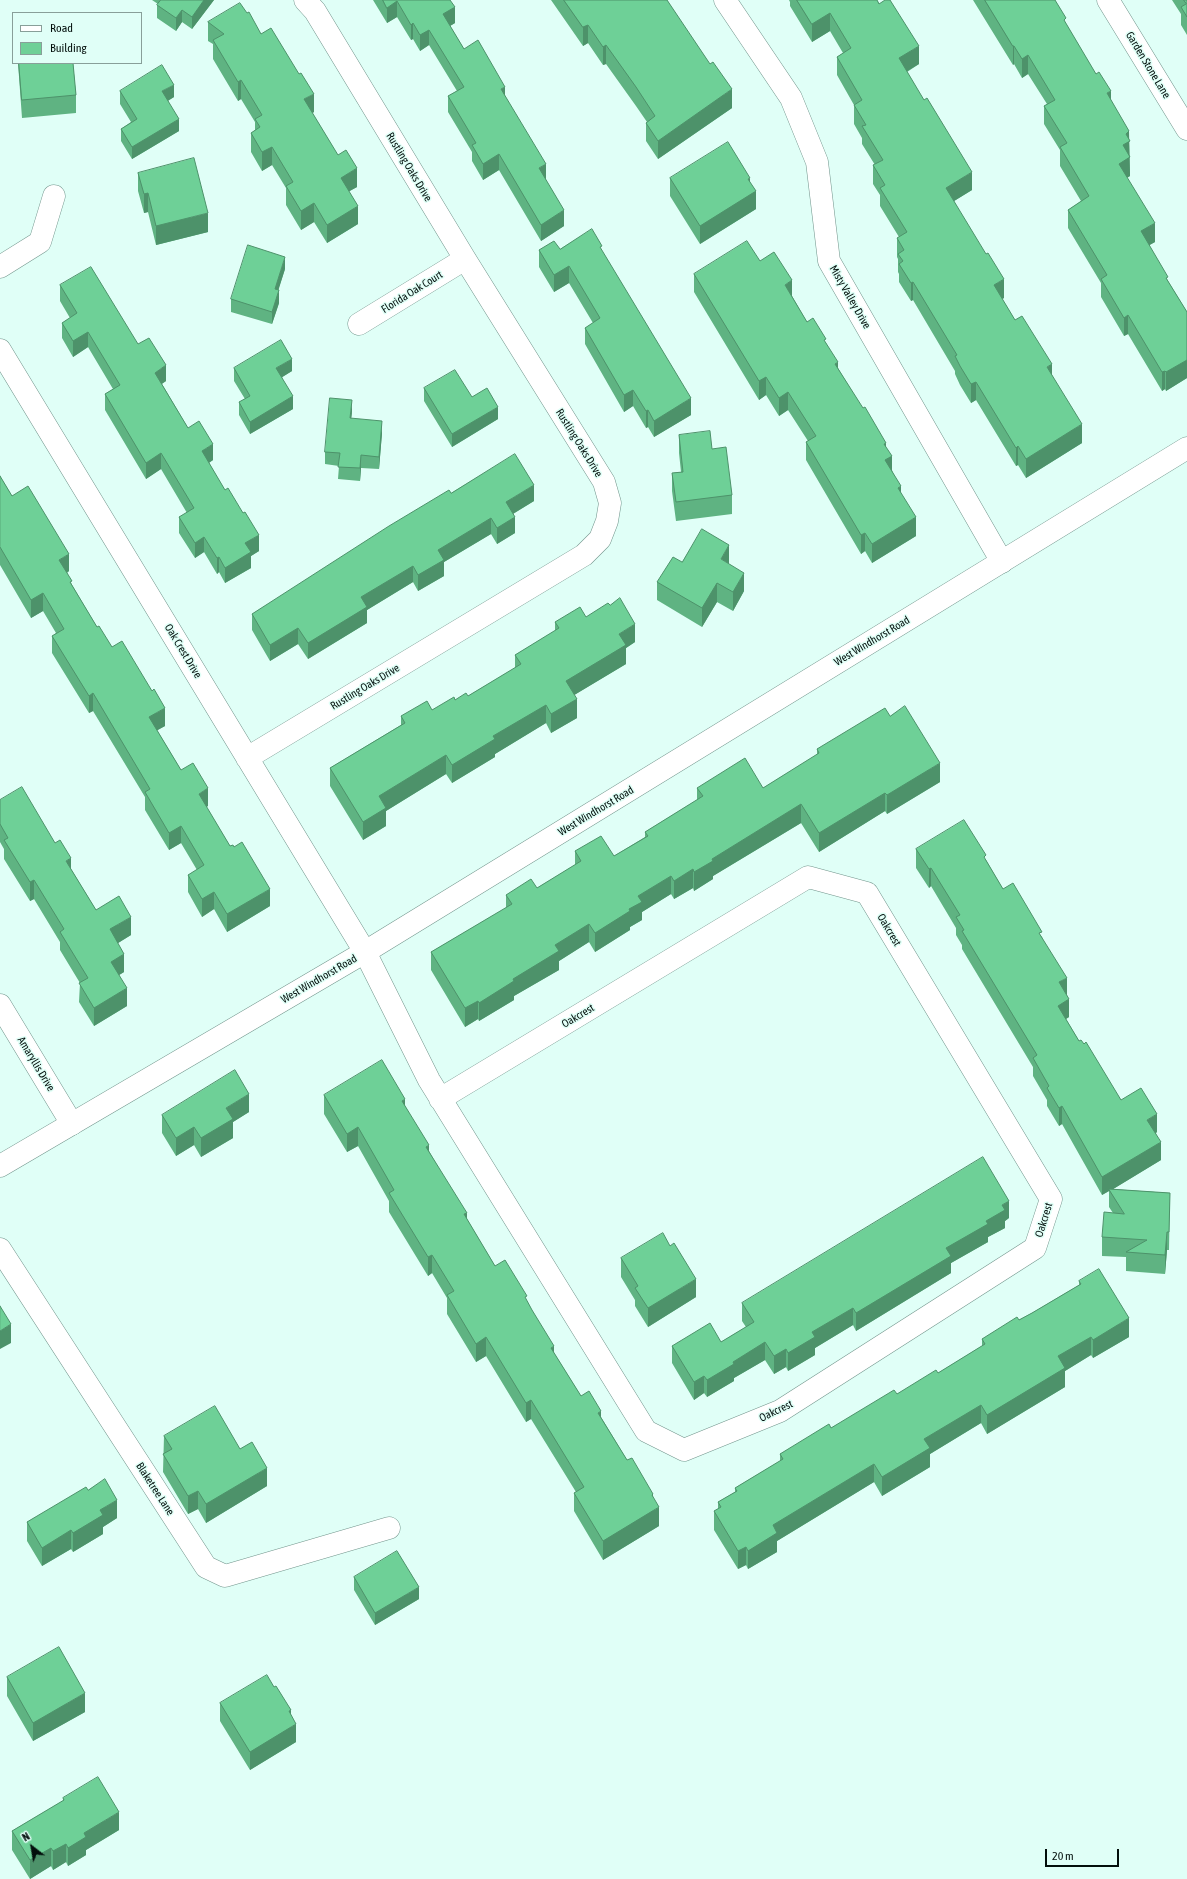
<!DOCTYPE html>
<html>
<head>
<meta charset="utf-8">
<style>
	body { margin:0 }
	#map { position:relative; width:1187px; height:1879px; overflow:hidden; background:#e0fff7; font-family:"Asap Condensed",sans-serif }
	canvas { display:block }
	.legend { position:absolute; left:12px; top:12px; width:130px; height:52px; box-sizing:border-box; background:#e0fff7; border:1px solid #889f99; margin:0; padding:5px 7px; list-style:none; font-size:12px; color:#030f0c }
	.legend li { display:flex; align-items:center; gap:8px; height:20px }
	.legend b { width:20px; border:1px solid #889f99 }
	.north { position:absolute; left:12px; top:1827px; width:40px; height:40px; -webkit-text-stroke:3px #e0fff7; paint-order:stroke; rotate:329deg; font-size:11px; font-weight:700; line-height:16px; text-align:center; color:#030f0c }
	.north::after { content:''; display:block; margin:auto; width:14px; height:18px; background:#030f0c; clip-path:polygon(50% 0,100% 100%,50% 72%,0 100%) }
	.scale { position:absolute; left:1045px; top:1849px; width:74px; height:18px; box-sizing:border-box; border:2px solid #030f0c; border-top:0; padding-left:5px; font-size:12px; line-height:14px; white-space:nowrap; color:#030f0c; -webkit-text-stroke:3px #e0fff7; paint-order:stroke }
</style>
</head>
<body>
<div id="map">
<canvas width="1187" height="1879"></canvas>
<ul class="legend">
<li><b style="height:5px;background:#fff"></b>Road</li>
<li><b style="height:11px;background:#6ed097"></b>Building</li>
</ul>
<div class="north">N</div>
<div class="scale">20 m</div>
</div>
<script>
const ctx = document.querySelector('canvas').getContext('2d');
ctx.lineJoin = 'round';
function strokePath(path, color, width, dash) {
  ctx.strokeStyle = color;
  ctx.lineWidth = width;
  ctx.lineCap = dash ? 'butt' : 'round';
  ctx.setLineDash(dash || []);
  ctx.stroke(path);
}
function paint(path, color) {
  ctx.fillStyle = color;
  ctx.fill(path, 'evenodd');
}
function write(font, color, halo, rows, align = 'center') {
  ctx.font = font + ' "Asap Condensed",sans-serif';
  ctx.lineWidth = 3;
  ctx.setLineDash([]);
  ctx.textBaseline = 'middle';
  ctx.strokeStyle = halo;
  ctx.fillStyle = color;
  for (const [text, x, y, turn = 0] of rows) {
    ctx.save();
    ctx.translate(x, y);
    ctx.rotate((+turn || 0) * Math.PI / 180);
    ctx.textAlign = isNaN(turn) ? turn : align;
    if (halo) ctx.strokeText(text, 0, 0);
    ctx.fillText(text, 0, 0);
    ctx.restore();
  }
}
const street = new Path2D(`
	M725,0L791,98L817,162L829,261L1002,562
	M1108,0L1187,129
	M0,267L40,242L54,196
	M359,324L465,259
	M0,350L365,952L429,1080L646,1431L684,1450L780,1411L1035,1248L1051,1199L867,893L808,877L440,1099
	M247,758L584,555L600,539L607,521L610,503L604,482L465,259L315,11L305,0
	M0,1005L72,1124
	M0,1249L206,1567L225,1576L389,1528`);
const secondary = new Path2D(`
	M0,1166L365,952L1187,448`);
strokePath(street, '#72958c', 23);
strokePath(secondary, '#72958c', 23);
strokePath(street, '#fff', 22);
strokePath(secondary, '#fff', 22);
paint(new Path2D(`
	M152,0H214L192,29L182,22L176,31L157,18V5L158,4Z
	M373,0H450L455,23L450,26L464,49L505,96L546,180L564,226L541,241L499,170L483,180L472,161V152L448,112V96L457,91L429,45L420,51L413,39L411,40L397,17L387,23Z
	M551,0H667L732,108L658,159L646,141V123L647,122L636,106L606,64L603,65L588,43L583,46Z
	M789,0H877L919,64L907,72L972,190L954,201L1004,298L1002,299L1015,320L1052,375L1082,443L1026,478L1018,465L1016,466L976,400L971,403L960,385L955,374V371L913,300L911,301L899,282V274L898,272V259L897,257V238L899,237L880,206V195L873,184V165H875L862,144V138L854,124V105L837,75V57L843,53L830,31L812,42L790,6V2Z
	M973,0H1055L1066,24L1111,100L1129,140L1130,176L1127,178L1155,242L1149,245L1168,281L1187,312V378L1166,391L1165,389L1162,391L1128,334L1124,336L1101,297V283L1068,228V210L1081,201L1060,166V150L1044,124V106L1047,104L1028,74L1022,78L1014,64L1013,65Z
	M1172,0H1187V35L1181,25V14Z
	M247,13L261,34L314,112L312,113L357,187L349,191L358,224L327,243L314,222L301,230L286,205V188L272,165L262,171L251,152V133L255,130V122L241,99L238,101L213,59V44L208,41V22Z
	M18,63H73L76,95V113L22,118Z
	M120,91L174,97L168,101L179,131L132,159L121,141V129L131,122L120,104Z
	M138,173L208,232L156,245L148,212L144,213L138,191Z
	M670,178L750,182L756,209L700,244L670,196Z
	M560,249L602,252L691,415L654,437L648,427L646,428L633,406L624,412L585,344V328L593,323L569,283L554,292L539,267V250Z
	M760,261L792,296L807,322L826,343L838,368L886,448L892,470L901,493L916,536L872,563L865,551L861,554L806,460V442L808,441L788,410L779,416L766,395L759,400L694,292V274Z
	M285,269L278,290L279,303L272,324L231,312V299Z
	M60,285L138,344L166,381L162,384L188,428L213,460L209,463L259,551L251,556V568L225,583L219,572L217,574L204,552L195,558L179,533V517L187,513L161,469L146,479L105,410V394L113,389L88,347L73,357L62,338V323L70,318L60,301Z
	M234,368L292,371L282,377L293,409L250,434L239,415V402L245,399L234,381Z
	M424,388L472,397L498,419L452,447L424,401Z
	M352,412L351,418L382,433L379,469L361,468L360,481L338,479L339,466L325,464V452Z
	M679,435L712,449L732,495V514L676,521L672,491V473L681,472L679,453Z
	M0,476L12,496L69,571L67,573L72,585L97,627L112,647L165,726L157,730L181,770L208,806L206,807L230,846L270,906L227,932L214,909L202,917L188,892V875L197,870L181,843L169,850L145,810V797L93,711L89,713L52,653V636L56,633L43,611L31,618L0,565Z
	M451,493L534,501L513,514L515,533L497,544L491,534L444,562V576L418,591L413,582L367,610V623L308,659L298,644L270,661L252,630V614Z
	M682,562L729,564L744,591L733,611L717,602L702,627L657,600V582Z
	M586,617L635,642L626,648V664L574,695L577,718L551,733L546,723L495,754V757L452,783L446,774L386,811V826L363,840L330,786V768L401,725V716L432,710L455,700L468,696L515,668V655L555,631V622Z
	M890,716L940,782L887,814L885,811L819,852L801,823L713,876V879L694,891L693,888L674,899L671,894L642,912V920L630,927V930L595,952L589,942L559,961V970L514,996V1000L479,1021L478,1019L465,1027L431,970V952L506,908V895L537,888L575,865V851L614,856L645,837V832L697,800V788H763L817,755V749Z
	M0,800L71,869L96,910L131,935L118,943L124,972L119,975L127,1006L94,1026L79,1002L80,983L60,950V942L34,899L30,901L4,859V849L0,842Z
	M916,849L986,860L1003,889L1042,937L1067,995L1069,1017L1066,1019L1079,1041L1121,1100L1157,1132L1156,1133L1161,1160L1113,1189L1170,1193L1169,1250H1167L1165,1274L1126,1271V1257L1102,1256V1237L1113,1213L1109,1207V1191L1102,1195L1062,1124L1059,1126L1047,1106V1100L1033,1076V1067L962,949V945L956,935V928L931,886L929,888L916,868Z
	M324,1095L405,1106L429,1151L467,1219L495,1266L527,1301L554,1353L581,1396L601,1417L627,1460L653,1498L659,1526L603,1560L574,1511V1493L576,1492L531,1419L526,1422L486,1356L476,1362L447,1314V1298L432,1273L428,1276L389,1212V1201L358,1146L347,1152L324,1114Z
	M249,1112L233,1122V1138L201,1157L194,1145L176,1156L162,1133V1115Z
	M1009,1218L1005,1221V1228L988,1237V1242L951,1263V1273L856,1331L853,1325L815,1348V1355L788,1371L786,1367L774,1374L765,1360L734,1378V1381L707,1397L704,1393L694,1400L672,1363V1346L721,1342L746,1327L742,1321V1303Z
	M621,1258L696,1297L648,1327L635,1306V1300L621,1277Z
	M1079,1281L1129,1337L1093,1358L1091,1355L1065,1371V1387L987,1434L981,1423L930,1454V1467L882,1496L874,1482L777,1541V1552L748,1569L746,1565L738,1569L714,1530V1511L718,1509V1502L735,1492V1488L780,1461V1454L938,1373L982,1346V1339L1032,1313L1079,1285Z
	M164,1436L240,1449L267,1486L206,1523L198,1509L188,1514L163,1472Z
	M88,1490L117,1518L103,1527V1534L73,1552L71,1549L42,1566L27,1541V1522Z
	M354,1577L419,1599L375,1625L354,1590Z
	M7,1677L85,1712L33,1741L7,1696Z
	M220,1703L296,1742L250,1770L220,1721Z
	M63,1798L119,1830L86,1850V1855L68,1866L66,1862L53,1870L51,1866L30,1879L12,1850V1831L63,1801Z`), '#5fb382');
paint(new Path2D(`
	M204,0H214L192,29V17Z
	M397,1V17L387,23V8Z
	M455,7V23L443,30V14Z
	M182,10V22L176,31V18Z
	M830,13V31L812,42V24Z
	M413,23V39L411,40V25Z
	M588,25V43L583,46V27Z
	M429,30V45L420,51V35Z
	M606,45V64L603,65V47Z
	M919,46V64L899,76V58Z
	M1013,46H1014V64L1013,65Z
	M1028,55V74L1022,78V59Z
	M241,80V99L238,101V82Z
	M174,85V97L162,104V91Z
	M505,87V102L501,89Z
	M732,89V108L658,159V141Z
	M1111,91V109L1107,93Z
	M314,94V112L304,118V99Z
	M179,119V131L132,159V147Z
	M1129,131L1130,176L1119,182V164L1123,145L1126,134Z
	M272,147V165L262,171V152Z
	M499,154V170L483,180V164Z
	M546,164V180L539,184V168Z
	M357,168V187L341,196V178Z
	M972,172V190L946,206V188Z
	M750,178V194L756,191V209L700,244V226Z
	M148,193V212L144,213V194Z
	M314,203V222L301,230V211Z
	M358,206V224L327,243V225Z
	M564,210V226L541,241V225Z
	M208,213V232L156,245V226Z
	M1155,223V242L1141,250V231Z
	M285,257V269L275,301V289Z
	M569,266V283L554,292V275Z
	M1004,279V298L994,303V285Z
	M792,280V299L785,285Z
	M913,282V300L911,301V283Z
	M279,290V303L272,324V312Z
	M1128,315V334L1124,336V318Z
	M88,332V347L73,357V341Z
	M292,359V371L276,381V368Z
	M1187,360V378L1166,391V372Z
	M838,362V380L835,364Z
	M1052,364V382L1047,367Z
	M166,365V381L155,388V373Z
	M1165,371V389L1162,391V372Z
	M766,377V395L759,400V381Z
	M976,382V400L971,403V384Z
	M633,390V406L624,412V395Z
	M788,392V410L779,416V398Z
	M293,396V409L250,434V422Z
	M691,398V415L654,437V421Z
	M352,400V412L350,430V418Z
	M498,407V419L452,447V434Z
	M648,410V427L646,428V411Z
	M382,421V433L379,469V457Z
	M1082,424V443L1026,478V459Z
	M886,443V459L892,456V475L885,478L884,444Z
	M213,444V460L202,467V451Z
	M1018,446V465L1016,466V448Z
	M161,453V469L146,479V463Z
	M361,455V468L360,481V468Z
	M534,485V501L506,518V502Z
	M901,486V505L898,488Z
	M515,517V533L497,544V528Z
	M916,517V536L872,563V544Z
	M491,518V534L444,562V576L418,591V575L438,550Z
	M865,533V551L861,554V535Z
	M259,535V551L251,556V568L225,583V568L245,543Z
	M204,537V552L195,558V543Z
	M729,545V564L721,559Z
	M69,554V571L59,577V560Z
	M219,557V572L217,574V558Z
	M413,566V582L367,610V623L308,659V643L361,597Z
	M744,573V591L733,611V592Z
	M717,583V602L702,627V608Z
	M43,593V611L31,618V600Z
	M635,624V642L626,648V664L566,700V681L619,634Z
	M298,628V644L270,661V645Z
	M93,693V711L89,713V696Z
	M577,699V718L551,733V714Z
	M546,705V723L495,754V757L452,783V765L493,736Z
	M165,708V726L149,735V717Z
	M446,755V774L386,811V826L363,840V822L379,796Z
	M940,763V782L887,814V795Z
	M208,788V806L199,811V794Z
	M885,793V811L819,852V833Z
	M801,804V823L713,876V879L694,891V872L712,859Z
	M181,826V843L169,850V833Z
	M71,858V876L66,861Z
	M931,868V886L929,888V869Z
	M693,869V888L674,899V881Z
	M671,876V894L642,912V920L630,927V930L595,952V933L629,909L638,896Z
	M34,880V899L30,901V882Z
	M270,889V906L227,932V914Z
	M214,892V909L202,917V899Z
	M131,917V935L110,948V929Z
	M589,924V942L559,961V970L514,996V1000L479,1021V1003L513,979L555,945Z
	M124,954V972L111,980V962Z
	M1067,978V996L1059,982Z
	M127,988V1006L94,1026V1008Z
	M1069,999V1017L1058,1024V1006Z
	M478,1001V1019L465,1027V1008Z
	M249,1094V1112L233,1122V1138L201,1157V1138L226,1108Z
	M405,1099V1118L402,1101Z
	M1062,1106V1124L1059,1126V1108Z
	M1157,1114V1132L1147,1138V1120Z
	M194,1127V1145L176,1156V1138Z
	M358,1127V1146L347,1152V1134Z
	M1161,1142V1160L1110,1191L1109,1189V1191L1102,1195V1177Z
	M429,1145V1164L426,1147Z
	M1009,1201V1218L1005,1221V1228L988,1237V1242L951,1263V1273L856,1331V1313L946,1248L986,1221L1002,1205Z
	M467,1213V1231L464,1214Z
	M1167,1232V1250L1165,1274V1255Z
	M432,1255V1273L428,1276V1257Z
	M696,1279V1297L648,1327V1308Z
	M853,1308V1325L815,1348V1355L788,1371V1353L812,1332Z
	M1129,1318V1337L1093,1358V1340Z
	M11,1324V1343L0,1349V1331Z
	M486,1337V1356L476,1362V1344Z
	M1091,1337V1355L1065,1371V1387L987,1434V1415L1058,1356Z
	M765,1342V1360L734,1378V1381L707,1397V1380L733,1362Z
	M554,1346V1365L551,1348Z
	M786,1349V1367L774,1374V1356Z
	M704,1376V1393L694,1400V1382Z
	M531,1400V1419L526,1422V1403Z
	M981,1405V1423L930,1454V1467L882,1496V1477L924,1439Z
	M601,1411V1430L598,1413Z
	M874,1464V1482L777,1541V1552L748,1569V1551L773,1525Z
	M267,1468V1486L206,1523V1504Z
	M198,1491V1509L188,1514V1496Z
	M653,1494V1511L659,1507V1526L603,1560V1541Z
	M117,1500V1518L103,1527V1534L73,1552V1533L100,1510Z
	M71,1530V1549L42,1566V1548Z
	M746,1547V1565L738,1569V1551Z
	M419,1587V1599L375,1625V1613Z
	M85,1693V1712L33,1741V1723Z
	M291,1710V1727L296,1724V1742L250,1770V1752L289,1711Z
	M119,1812V1830L86,1850V1855L68,1866V1848L84,1833Z
	M66,1844V1862L53,1870V1851Z
	M51,1848V1866L30,1879V1860Z`), '#4d926a');
const building = new Path2D(`
	M161,0H204L192,17L182,10L176,18L157,5Z
	M383,0H450L455,7L443,14L464,49L478,40L505,87L501,89L546,164L539,168L564,210L541,225L499,154L483,164L472,145L476,143L448,96L464,87L429,30L420,35L413,23L411,25L397,1L387,8Z
	M564,0H667L710,64L713,62L732,89L658,141L646,123L655,116L636,87L606,45L603,47L588,25L583,27Z
	M797,0H877L879,4L885,0H890L919,46L899,58L924,100L927,98L972,172L946,188L986,254L988,253L1004,279L994,285L1015,320L1022,316L1052,364L1047,367L1082,424L1026,459L1018,446L1016,448L976,382L971,384L960,366L955,356L957,355L913,282L911,283L899,264L903,261L898,254L904,250L897,238L907,232L880,188L885,185L873,165L883,160L862,126L866,125L854,105L862,100L837,57L851,48L830,13L812,24Z
	M985,0H1055L1066,18L1064,20L1096,74L1099,72L1111,91L1107,93L1129,131L1126,134L1130,141L1123,145L1130,157L1119,164L1155,223L1141,231L1168,277L1166,278L1187,312V360L1166,372L1165,371L1162,372L1128,315L1124,318L1101,279L1107,275L1068,210L1089,196L1060,147L1067,143L1044,106L1055,100L1028,55L1022,59L1014,46H1013Z
	M1184,0H1187V17L1181,7L1186,4Z
	M240,3L247,13L249,12L261,34L271,28L299,74L301,73L314,94L304,99L338,155L346,150L357,168L341,178L358,206L327,225L314,203L301,211L286,186L293,182L272,147L262,152L251,133L260,127L255,119L262,115L241,80L238,82L213,40L224,34L208,22Z
	M19,63H73L76,95L22,100Z
	M162,65L174,85L162,91L179,119L132,147L121,129L137,119L120,91Z
	M728,142L750,178L748,179L756,191L700,226L670,178Z
	M194,158L208,213L156,226L148,193L144,194L138,173Z
	M592,229L602,246L600,247L691,398L654,421L648,410L646,411L633,390L624,395L585,328L600,318L569,266L554,275L539,250L554,241L560,249Z
	M747,241L760,261L774,252L792,280L785,285L807,322L813,318L826,339L824,340L838,362L835,364L863,408L865,407L886,443L884,444L892,456L885,460L901,486L898,488L916,517L872,544L865,533L861,535L806,442L816,436L788,392L779,398L766,377L759,381L694,274Z
	M248,245L285,257L275,289L279,290L272,312L231,299Z
	M91,267L138,344L149,338L166,365L155,373L188,428L199,421L213,444L202,451L225,490L228,488L243,513L245,512L259,535L245,543L251,552L225,568L219,557L217,558L204,537L195,543L179,517L194,508L161,453L146,463L105,394L120,385L88,332L73,341L62,323L77,313L60,285Z
	M281,340L292,359L276,368L293,396L250,422L239,402L250,396L234,368Z
	M455,370L472,397L487,388L498,407L452,434L424,388Z
	M330,398L352,400L350,418L382,421L379,457L361,455L360,468L338,467L340,453L325,452Z
	M710,431L712,449L726,447L732,495L676,502L672,473L683,472L679,435Z
	M515,454L534,485L506,502L515,517L497,528L491,518L438,550L444,560L418,575L413,566L361,597L367,607L308,643L298,628L270,645L252,614L389,526L449,490L451,493Z
	M0,476L12,496L28,486L69,554L59,560L72,581L70,582L97,627L99,626L112,647L122,641L152,691L154,689L165,708L149,717L181,770L193,763L208,788L199,794L230,846L233,845L234,847L242,842L270,889L227,914L214,892L202,899L188,875L204,865L181,826L169,833L145,792L150,789L93,693L89,696L52,636L64,629L43,593L31,600L0,547Z
	M702,529L729,545L721,559L744,573L733,592L717,583L702,608L657,582L673,557L682,562Z
	M620,598L635,624L619,634L626,645L566,681L577,699L551,714L546,705L493,736L495,739L452,765L446,755L379,796L386,808L363,822L330,768L405,723L401,716L427,701L432,710L454,697L455,700L466,693L468,696L521,664L515,655L559,628L555,622L580,607L586,617L608,603L610,605Z
	M905,706L940,763L887,795L885,793L819,833L801,804L712,859L713,861L694,872L693,869L674,881L671,876L638,896L642,902L629,909L630,911L595,933L589,924L555,945L559,951L513,979L514,981L479,1003L478,1001L465,1008L431,952L512,904L506,895L531,879L537,888L581,861L575,851L601,836L614,856L648,836L645,832L703,796L697,788L745,758L763,788L819,753L817,749L885,708L890,716Z
	M22,787L55,843L60,840L71,858L66,861L96,910L119,896L131,917L110,929L124,954L111,962L127,988L94,1008L79,983L88,978L60,932L64,929L34,880L30,882L4,840L8,838L0,824V800Z
	M964,820L986,855L984,857L1003,889L1013,883L1042,932L1039,933L1067,978L1059,982L1069,999L1058,1006L1079,1041L1081,1040L1084,1044L1086,1042L1121,1100L1141,1088L1157,1114L1147,1120L1161,1142L1102,1177L1062,1106L1059,1108L1047,1088L1049,1086L1033,1058L1037,1055L962,931L964,930L956,917L960,915L931,868L929,869L916,849Z
	M382,1060L405,1099L402,1101L429,1145L426,1147L467,1213L464,1214L495,1266L505,1260L527,1296L525,1297L532,1310L554,1346L551,1348L581,1396L589,1391L601,1411L598,1413L627,1460L632,1458L653,1494L652,1495L659,1507L603,1541L574,1493L584,1487L531,1400L526,1403L486,1337L476,1344L447,1295L454,1291L432,1255L428,1257L389,1193L394,1190L358,1127L347,1134L324,1095Z
	M235,1070L249,1094L226,1108L233,1119L201,1138L194,1127L176,1138L162,1115Z
	M983,1157L1009,1201L1002,1205L1005,1210L986,1221L988,1224L946,1248L951,1256L856,1313L853,1308L812,1332L815,1337L788,1353L786,1349L774,1356L765,1342L733,1362L734,1364L707,1380L704,1376L694,1382L672,1346L710,1323L721,1342L754,1322L742,1303Z
	M1109,1189L1170,1193L1169,1232H1167L1165,1255L1126,1252L1147,1240L1102,1237L1104,1212L1124,1214Z
	M663,1233L670,1246L674,1243L696,1279L648,1308L635,1288L638,1286L621,1258Z
	M1099,1269L1129,1318L1093,1340L1091,1337L1058,1356L1065,1368L987,1415L981,1405L924,1439L930,1448L882,1477L874,1464L773,1525L777,1533L748,1551L746,1547L738,1551L714,1511L721,1507L718,1502L737,1491L735,1488L783,1459L780,1454L829,1424L831,1428L894,1390L897,1394L936,1370L938,1373L985,1344L982,1339L1017,1317L1019,1320L1032,1313L1081,1284L1079,1281Z
	M0,1306L11,1324L0,1331Z
	M215,1406L240,1449L252,1442L267,1468L206,1504L198,1491L188,1496L163,1454L172,1449L164,1436Z
	M105,1479L117,1500L100,1510L103,1515L73,1533L71,1530L42,1548L27,1522L86,1487L88,1490Z
	M397,1551L419,1587L375,1613L354,1577Z
	M59,1647L85,1693L33,1723L7,1677Z
	M267,1675L274,1687L276,1686L291,1710L289,1711L296,1724L250,1752L220,1703Z
	M98,1777L119,1812L84,1833L86,1837L68,1848L66,1844L53,1851L51,1848L30,1860L12,1831L64,1800L63,1798Z`);
paint(building, '#6ed097');
strokePath(building, '#4d926a', 1);
write('11px', '#030f0c', '#e0fff7', [
	["Garden Stone Lane",1148,65,59],
	["Rustling Oaks Drive",409,167,59],
	["Florida Oak Court",412,292,-32],
	["Misty Valley Drive",850,297,60],
	["Rustling Oaks Drive",579,443,58],
	["West Windhorst Road",872,641,-31],
	["Oak Crest Drive",183,651,59],
	["Rustling Oaks Drive",365,687,-31],
	["West Windhorst Road",596,811,-31],
	["Oakcrest",889,930,59],
	["West Windhorst Road",319,979,-30],
	["Oakcrest",578,1016,-31],
	["Amaryllis Drive",36,1064,59],
	["Oakcrest",1044,1220,-73],
	["Oakcrest",776,1411,-26],
	["Blaketree Lane",155,1489,57]
]);
</script>
</body>
</html>
